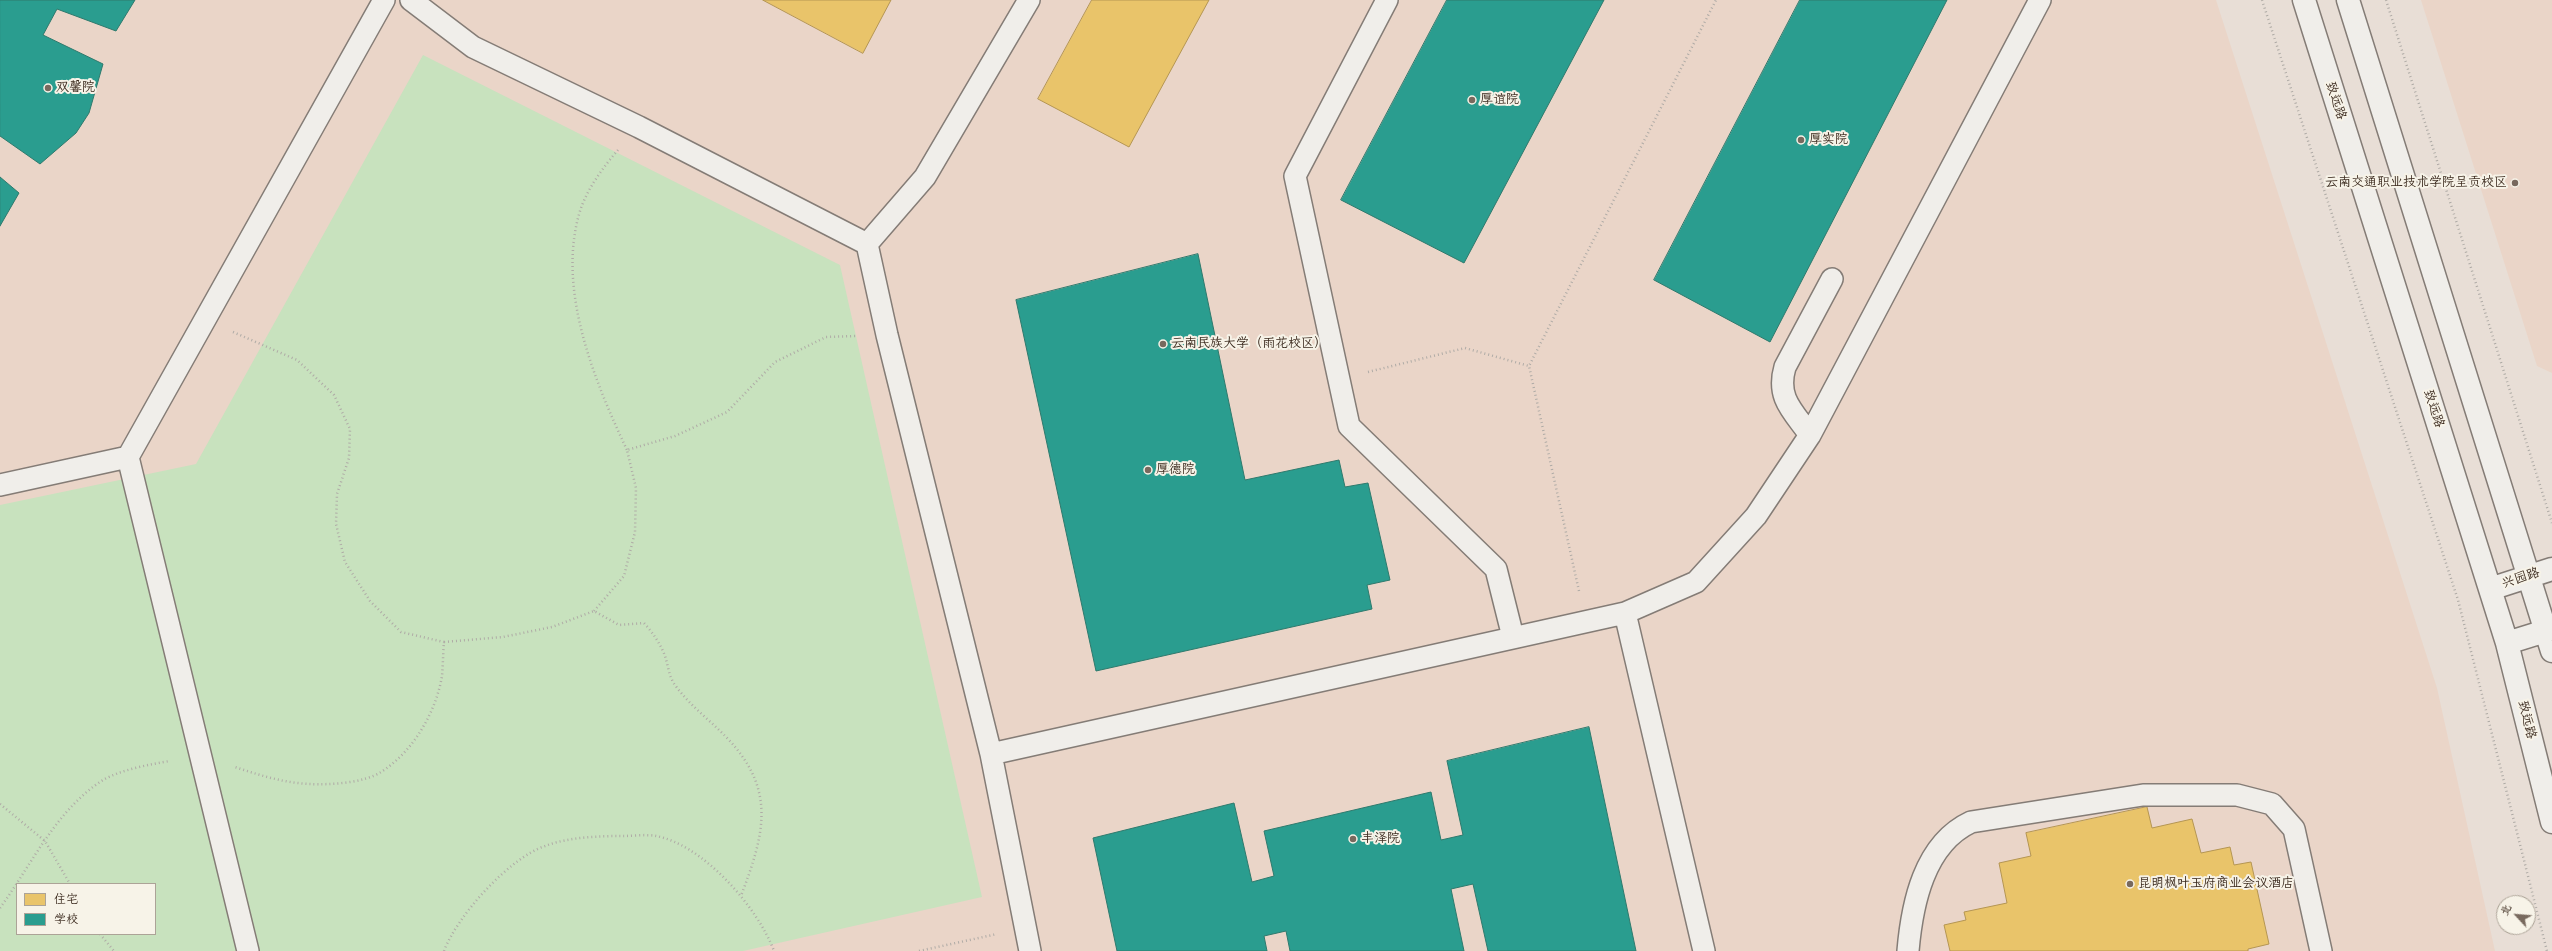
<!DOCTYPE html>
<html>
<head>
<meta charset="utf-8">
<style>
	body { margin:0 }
	#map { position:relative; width:2552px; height:951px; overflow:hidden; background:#e8ded6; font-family:Mynerve,"LXGW WenKai TC",sans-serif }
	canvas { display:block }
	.legend { position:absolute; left:16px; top:883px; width:140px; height:52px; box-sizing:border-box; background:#f7f3e8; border:1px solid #aca397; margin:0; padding:5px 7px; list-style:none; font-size:12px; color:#3b2a1e }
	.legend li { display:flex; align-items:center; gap:8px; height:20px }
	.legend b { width:20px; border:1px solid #aca397 }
	.north { position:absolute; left:2496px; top:895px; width:40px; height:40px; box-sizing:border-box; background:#f7f3e8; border:1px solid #aca397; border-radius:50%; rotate:296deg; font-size:11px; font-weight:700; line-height:16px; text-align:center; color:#3b2a1e }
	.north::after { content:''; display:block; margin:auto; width:14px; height:18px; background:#78695e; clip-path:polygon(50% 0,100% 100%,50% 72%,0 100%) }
</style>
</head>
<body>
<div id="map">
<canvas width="2552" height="951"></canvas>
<ul class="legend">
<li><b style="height:11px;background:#e9c46a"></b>住宅</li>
<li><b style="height:11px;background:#2a9d8f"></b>学校</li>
</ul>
<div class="north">北</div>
</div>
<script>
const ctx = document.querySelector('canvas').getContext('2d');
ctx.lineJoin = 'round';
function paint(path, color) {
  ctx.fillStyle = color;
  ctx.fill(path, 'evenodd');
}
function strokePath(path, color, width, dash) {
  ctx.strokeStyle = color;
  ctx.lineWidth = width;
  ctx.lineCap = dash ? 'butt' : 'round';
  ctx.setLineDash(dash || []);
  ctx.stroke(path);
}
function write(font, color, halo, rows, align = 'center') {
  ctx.font = font + ' Mynerve,"LXGW WenKai TC",sans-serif';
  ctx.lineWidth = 4;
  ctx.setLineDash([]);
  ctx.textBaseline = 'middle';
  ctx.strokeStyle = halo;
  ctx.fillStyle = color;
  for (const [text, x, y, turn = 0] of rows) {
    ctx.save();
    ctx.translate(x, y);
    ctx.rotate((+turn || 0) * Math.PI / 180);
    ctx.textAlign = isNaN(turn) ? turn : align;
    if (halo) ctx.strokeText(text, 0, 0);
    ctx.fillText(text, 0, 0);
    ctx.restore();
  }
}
paint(new Path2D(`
	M0,0H2216L2437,688L2495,951H0ZM17,884H155V934H17Z
	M2421,0H2552V373L2537,366Z`), '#ead5c8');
paint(new Path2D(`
	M423,55L840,265L982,897L743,951H0V505L196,464ZM17,884H155V934H17Z`), '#c8e2be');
const homes = new Path2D(`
	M763,0H891L863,53Z
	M1092,0H1209L1129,147L1038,99Z
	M2147,807L2152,828L2192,819L2201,853L2230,847L2234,865L2251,862L2269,944L2248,949V951H1950L1944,925L1966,920L1964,912L2007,903L1999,863L2031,856L2026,833Z`);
paint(homes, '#e9c46a');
strokePath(homes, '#b59653', 1);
const schools = new Path2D(`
	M0,0H135L116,31L57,9L43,35L103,64L89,113L76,133L40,164L0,136Z
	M1447,0H1604L1464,263L1341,200Z
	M1800,0H1947L1770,342L1654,280Z
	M0,177L19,193L0,226Z
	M1198,254L1245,480L1339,460L1345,487L1368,483L1390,580L1367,585L1372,609L1096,671L1016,300Z
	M1589,727L1636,951H1488L1473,884L1451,889L1464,951H1290L1286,931L1264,936L1267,951H1117L1093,838L1234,803L1252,882L1274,876L1264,831L1431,792L1441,840L1463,835L1447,761Z`);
paint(schools, '#2a9d8f');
strokePath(schools, '#2f7a6d', 1);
const lane = new Path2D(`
	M411,0L473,47L639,127L867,244L887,335L991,754L1030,951
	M1387,0L1295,176L1349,426L1496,569L1513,637
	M867,244L925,177L1029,0
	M1810,435C1793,411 1776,398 1785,367L1832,279
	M128,457L248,951
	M0,485L128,457L384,0
	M1625,613L1696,582L1756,516L1810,435L2040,0
	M991,754L1625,613L1704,951
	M1908,951C1912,904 1924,844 1971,822L2143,795H2237L2272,804L2294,829L2321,951`);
const secondary = new Path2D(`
	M2304,0L2507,643L2552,822
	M2348,0L2552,651
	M2490,589L2552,569
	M2507,643L2552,629`);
strokePath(lane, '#847c76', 24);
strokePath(secondary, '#847c76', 25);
strokePath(new Path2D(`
	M2262,0L2458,600L2547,951
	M2386,0L2552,523
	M618,150C604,166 588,188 581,208C555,286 594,380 627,450
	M233,332L297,360L334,395L350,429L349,458L337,494L336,524L345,562L370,601L401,632L444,642C443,653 443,665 442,676C436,712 413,752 381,772C364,783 330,785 310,784C284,783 259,775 235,767
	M1368,372L1465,348L1529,366
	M1579,591L1529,366L1716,0
	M594,611L624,576L635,532L636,488L627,450L675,436L727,412L775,362L826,337L856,336
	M444,642L503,637L552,627L594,611L619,625L644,623C653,633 660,643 665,656C668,665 669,677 675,685C690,706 710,720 728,739C777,791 764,835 741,896
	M0,804L45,841L70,884
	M0,908C32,864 56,810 103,780C120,770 151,764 170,761
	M100,934L114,951
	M444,951C457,916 509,858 545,846C569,837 598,836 623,836C633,836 646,834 656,836C704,845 758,908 774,951
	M919,951L997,934`), '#afaba6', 2.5, [1, 3]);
strokePath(lane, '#f0eeea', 21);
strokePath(secondary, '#f0eeea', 22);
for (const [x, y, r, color] of [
	[48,88,4,"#78695e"],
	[1472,100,4,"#78695e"],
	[1801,140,4,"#78695e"],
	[2515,183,4,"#78695e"],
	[1163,344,4,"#78695e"],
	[1148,470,4,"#78695e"],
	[1353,839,4,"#78695e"],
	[2130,884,4,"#78695e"]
]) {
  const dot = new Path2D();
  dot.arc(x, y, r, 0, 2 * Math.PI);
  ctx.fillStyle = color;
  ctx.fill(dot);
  strokePath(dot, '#f7f3e8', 1.5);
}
write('13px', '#3b2a1e', '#f7f3e8', [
	["双馨院",56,88],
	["厚谊院",1480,100],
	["厚实院",1809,140],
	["云南交通职业技术学院呈贡校区",2507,183,"right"],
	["云南民族大学（雨花校区）",1171,344],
	["厚德院",1156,470],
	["丰泽院",1361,839],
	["昆明枫叶玉府商业会议酒店",2138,884]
], 'left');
write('13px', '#3b2a1e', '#f7f3e8', [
	["致远路",2335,101,72],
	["致远路",2433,409,72],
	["兴园路",2521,579,-18],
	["致远路",2526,720,76]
]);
</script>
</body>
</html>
